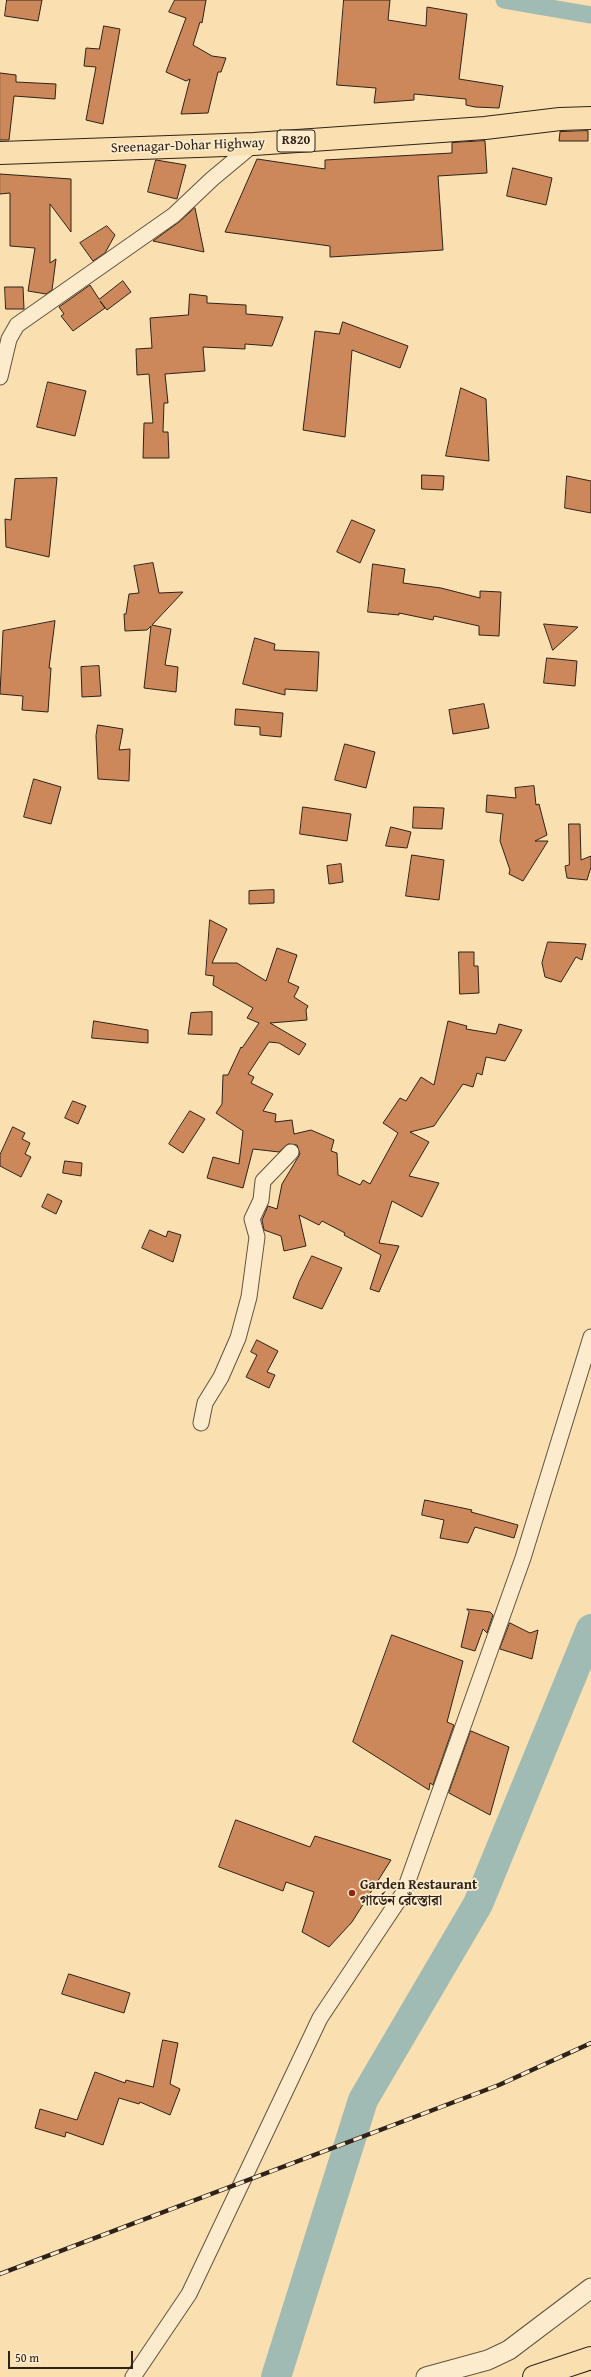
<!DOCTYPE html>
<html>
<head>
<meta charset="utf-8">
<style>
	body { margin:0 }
	#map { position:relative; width:591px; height:2377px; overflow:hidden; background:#fae0b1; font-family:"Gentium Book Plus",serif }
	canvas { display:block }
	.scale { position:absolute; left:8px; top:2351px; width:125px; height:18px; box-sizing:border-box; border:2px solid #2f2218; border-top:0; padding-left:5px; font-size:12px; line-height:14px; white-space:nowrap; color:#2f2218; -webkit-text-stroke:3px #fcebcc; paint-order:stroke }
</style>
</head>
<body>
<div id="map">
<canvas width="591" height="2377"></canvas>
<div class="scale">50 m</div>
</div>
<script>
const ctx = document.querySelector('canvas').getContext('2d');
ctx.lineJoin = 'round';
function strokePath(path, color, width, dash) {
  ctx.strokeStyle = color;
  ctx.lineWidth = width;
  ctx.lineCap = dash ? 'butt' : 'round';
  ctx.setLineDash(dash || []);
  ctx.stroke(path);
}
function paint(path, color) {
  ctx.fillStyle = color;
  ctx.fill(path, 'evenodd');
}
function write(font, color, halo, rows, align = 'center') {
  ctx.font = font + ' "Gentium Book Plus","Noto Serif Bengali",serif';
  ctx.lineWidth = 3.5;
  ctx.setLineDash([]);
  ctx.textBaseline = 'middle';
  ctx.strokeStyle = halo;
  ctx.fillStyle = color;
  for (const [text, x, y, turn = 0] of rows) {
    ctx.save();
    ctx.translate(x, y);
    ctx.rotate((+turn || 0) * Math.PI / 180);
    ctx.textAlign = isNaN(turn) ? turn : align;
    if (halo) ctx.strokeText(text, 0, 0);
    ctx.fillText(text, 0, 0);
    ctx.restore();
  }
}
strokePath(new Path2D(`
	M504,0L591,15`), '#9fbbb3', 17);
strokePath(new Path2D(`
	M276,2377L363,2100L478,1904L591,1629`), '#9fbbb3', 30);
const building = new Path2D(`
	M7,0H42L38,21L5,16Z
	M175,0H206L202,23L200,22L193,45L212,56L226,58L221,72H218L208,113L181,114L190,79L186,81L166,72L186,18L169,12Z
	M344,0H390L388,20L426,26L427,7L467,14L459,79L503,86L499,108L475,107L466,105V99L414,94V100L374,103L376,88L337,85Z
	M104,26L120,29L103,124L86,120L96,67L84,66L86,48L99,49Z
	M0,73L16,75V82L56,84L55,99L14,96L9,140H0Z
	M588,131V141H559L560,132Z
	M485,141L487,173L438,176L443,250L330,257V246L225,232L257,159L325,169V160L452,153V143Z
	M156,160L186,165L177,199L148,192Z
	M513,168L552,178L546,205L507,196Z
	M0,174L71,179V232L50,204V263L56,259L52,290L46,294L28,291L35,248L10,246V193L0,194Z
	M195,208L204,252L153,241L179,222Z
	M107,226L115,235L105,253L93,261L80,243Z
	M123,281L131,292L107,310L100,301L105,308L73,331L61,316L64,314L59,307L90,285L99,299Z
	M5,287H23L24,309H6Z
	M190,294L207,296V303L246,305V314L283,317L272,346L245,344V349L203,347L205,371L165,374L168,403H164L163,432H168L169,458H143L144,423H153L149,374L137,375L136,349L152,348L150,318L188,315Z
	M343,322L408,346L400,368L352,350L345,437L303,430L315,331L339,334Z
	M48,382L86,391L75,436L37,427Z
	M461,388L486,399L489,461L446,456Z
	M422,475L444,476L443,490L422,489Z
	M567,476L591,481V513L565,508Z
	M57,478L49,557L6,547L5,519L11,520L15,479Z
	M352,520L375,530L360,563L337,552Z
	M153,563L159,593L183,592L152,625L171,629L165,665L178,667L176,692L144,688L151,626L147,630L125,631L124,614H126L129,594L139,593L134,566Z
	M373,564L405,569L403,583L441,588L480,598V591L501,592L499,636L479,635V626L434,616L433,620L399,613V615L368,612Z
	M55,621L49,668H51L48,712L22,710L23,696L0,694L3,631Z
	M544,624L578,627L553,650Z
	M255,638L275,644L274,650L319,652L317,691L285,689V695L243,684Z
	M547,658L577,661L575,686L544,683Z
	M99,666L101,696L82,697L81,667Z
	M484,704L489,728L453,734L449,710Z
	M236,709L283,713L281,737L260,735V727L235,725Z
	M98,725L123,729L119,750L130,749L129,781L98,779L96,736Z
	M345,744L375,752L366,788L335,780Z
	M34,779L61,787L51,824L24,817Z
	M534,786L536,805L539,804L547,835L535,841H548L523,881L509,874L510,870L500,841L503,814L486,812L487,795L516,798L515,788Z
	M303,807L351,814L347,841L300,834Z
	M414,807L444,808L442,829L413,828Z
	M569,824H580L581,860L591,856V867L587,880L567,878L565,866L569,865Z
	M391,827L411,832L407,848L386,846Z
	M412,855L444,860L439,900L406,896Z
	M341,864L343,882L329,884L327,866Z
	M274,890V903L249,904V891Z
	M210,920L227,929L212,963H237L266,981L277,948L297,955L288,982L299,987L294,997L308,1006L306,1010L307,1020L270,1023L306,1044L299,1055L279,1043L269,1042L248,1074L254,1077L251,1083L273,1094L263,1111L276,1114L275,1122L292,1120L294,1134L311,1130L334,1140L331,1151L337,1153L338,1175L360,1185L363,1180L370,1184L398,1133L383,1123L400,1098L406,1101L421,1077L434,1085L448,1021L467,1026L466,1029L496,1034L499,1024L522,1030L505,1061L486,1057L482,1075L477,1073L473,1087L463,1084L434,1126L410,1132L429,1142L409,1176L439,1183L422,1217L392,1201L379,1243L399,1246L379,1292L370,1289L381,1255L344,1235L345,1233L322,1221L319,1225L299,1215L306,1246L284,1251L281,1236L264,1230L262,1220L268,1206L277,1209L282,1184L300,1154L297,1145L288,1144L279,1152L253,1149L243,1188L207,1178L213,1157L239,1164L243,1131L216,1113L222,1104L223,1075H228L241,1047L242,1048L259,1023L247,1018L253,1008L213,985L214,976L206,975Z
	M548,942L586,944L582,960L576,957L561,982L545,977L542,963Z
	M459,952H474V966H478L479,993L460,994Z
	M212,1012V1035L188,1034L191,1013Z
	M94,1021L148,1030V1043L92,1038Z
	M73,1101L86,1106L78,1124L65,1118Z
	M190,1111L205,1119L183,1153L169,1144Z
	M13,1127L25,1133L22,1139L30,1143L25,1154L31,1157L21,1177L0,1166V1155Z
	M65,1161L82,1163L81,1176L63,1173Z
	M48,1194L62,1201L56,1214L42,1207Z
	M150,1230L166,1237L168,1231L181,1235L173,1262L142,1248Z
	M312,1256L342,1268L322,1309L293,1298L299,1282Z
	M257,1340L278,1351L267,1372L275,1375L269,1388L246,1377L257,1355L251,1352Z
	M425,1500L472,1510L471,1512L518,1525L514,1538L475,1527L468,1543L440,1538L444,1520L422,1515Z
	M467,1609L490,1612L493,1615L487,1633L483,1629L475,1651L461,1647L469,1612Z
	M510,1623L530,1633L538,1630L532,1659L500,1649Z
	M392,1635L463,1661L447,1722L454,1725L433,1785L430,1783L429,1790L353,1742Z
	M471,1731L509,1747L490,1815L449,1793Z
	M236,1820L310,1847L315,1836L391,1860L352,1922L329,1947L302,1932L314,1892L286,1882L283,1891L219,1867Z
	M69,1974L130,1993L124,2013L62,1994Z
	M163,2040L178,2043L170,2084L180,2089L170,2115L140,2102L139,2104L119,2098L103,2145L66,2132L65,2137L35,2128L40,2109L77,2120L95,2072L125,2083L126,2080L153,2087Z`);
paint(building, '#cc885b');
strokePath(building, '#2f2218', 1);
const minor = new Path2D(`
	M0,377L9,339L17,325L174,215L212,179L254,144
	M201,1423L205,1403L221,1377L238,1338L249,1297L257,1237L252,1219L261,1200L263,1181L291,1152
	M133,2377L189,2294L320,2018L404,1892L523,1558L591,1337`);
const tertiary = new Path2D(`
	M426,2377L488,2360L509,2350L591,2288`);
const primary = new Path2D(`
	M0,153L254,144L485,128L560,119L591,118`);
const motorway = new Path2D(`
	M534,2377L591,2358`);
strokePath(minor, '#62523e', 17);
strokePath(tertiary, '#62523e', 21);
strokePath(primary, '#2f2218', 24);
strokePath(motorway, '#2f2218', 24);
strokePath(minor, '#fcebcc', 15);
strokePath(tertiary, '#fcebcc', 19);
strokePath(primary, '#fae0b1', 22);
strokePath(motorway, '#fae0b1', 22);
const rail = new Path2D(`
	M0,2274L499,2085L591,2043`);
strokePath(rail, '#2f2218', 4.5);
strokePath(rail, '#fcebcc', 3, [9]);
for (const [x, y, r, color] of [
	[352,1893,4,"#8f2418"]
]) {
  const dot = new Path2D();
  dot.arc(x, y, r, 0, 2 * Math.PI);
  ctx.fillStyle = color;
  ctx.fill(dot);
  strokePath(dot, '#fcebcc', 1.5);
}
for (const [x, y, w] of [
	[296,141,38]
]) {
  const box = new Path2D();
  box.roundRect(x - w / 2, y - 11, w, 22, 3);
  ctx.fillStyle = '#fcebcc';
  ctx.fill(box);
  strokePath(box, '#2f2218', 1);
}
write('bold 13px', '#2f2218', null, [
	["R820",296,141]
]);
write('14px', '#2f2218', '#fcebcc', [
	["Sreenagar-Dohar Highway",188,146,-2]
]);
write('bold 14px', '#2f2218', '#fcebcc', [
	["Garden Restaurant",360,1885],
	["গার্ডেন রেঁস্তোরা",360,1901]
], 'left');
</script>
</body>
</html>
